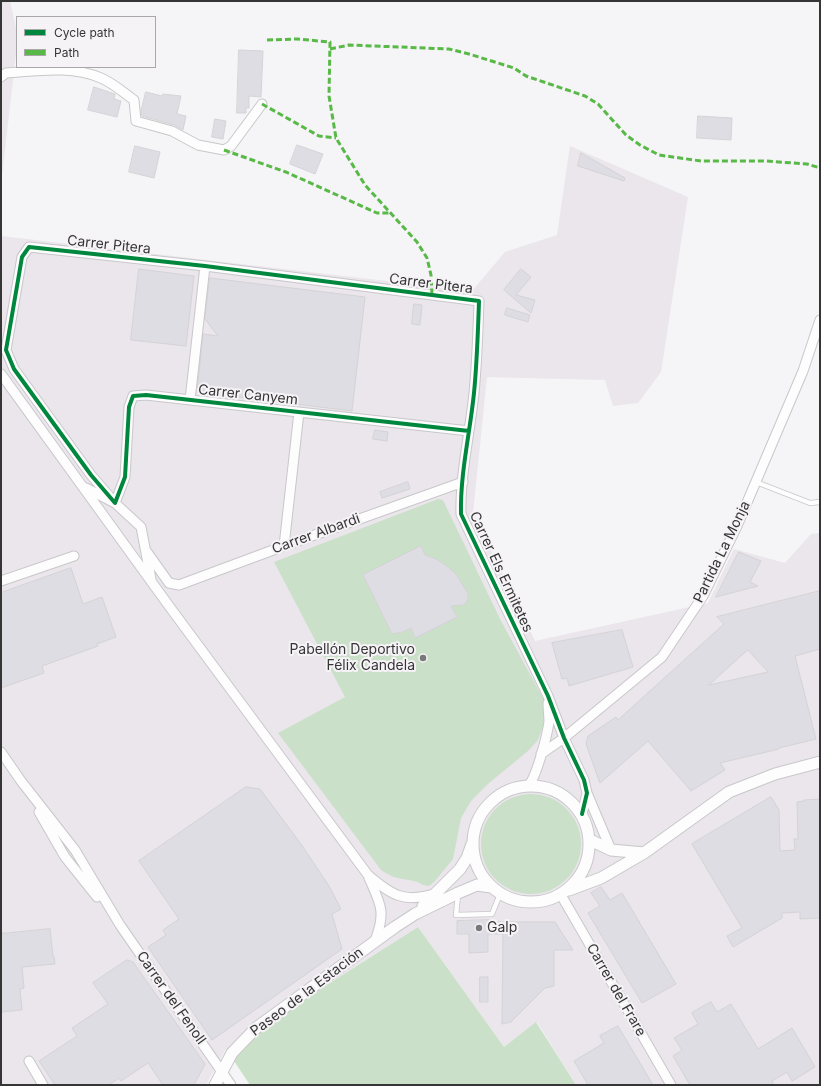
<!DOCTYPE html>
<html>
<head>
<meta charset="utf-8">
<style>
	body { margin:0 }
	#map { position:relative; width:821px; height:1086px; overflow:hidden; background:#f5f4f6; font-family:Inter,sans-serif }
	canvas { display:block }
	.frame { position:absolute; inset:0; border:2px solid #363536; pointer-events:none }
	.legend { position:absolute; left:16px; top:16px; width:140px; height:52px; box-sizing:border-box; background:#f6f3f7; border:1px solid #a9a7aa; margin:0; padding:5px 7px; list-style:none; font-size:12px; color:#363536 }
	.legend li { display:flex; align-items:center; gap:8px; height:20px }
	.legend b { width:20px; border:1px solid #a9a7aa }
</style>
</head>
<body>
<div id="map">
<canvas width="821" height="1086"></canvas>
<div class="frame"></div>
<ul class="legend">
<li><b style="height:5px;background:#00873e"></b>Cycle path</li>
<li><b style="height:5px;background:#58b947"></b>Path</li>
</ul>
</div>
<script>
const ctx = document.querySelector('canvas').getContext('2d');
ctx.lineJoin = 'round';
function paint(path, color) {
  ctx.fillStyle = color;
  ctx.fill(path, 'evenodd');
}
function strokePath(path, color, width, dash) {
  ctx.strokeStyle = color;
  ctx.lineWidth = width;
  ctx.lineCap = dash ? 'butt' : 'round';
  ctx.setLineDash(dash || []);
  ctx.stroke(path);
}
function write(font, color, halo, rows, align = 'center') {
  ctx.font = font + ' Inter,sans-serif';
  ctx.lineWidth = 4;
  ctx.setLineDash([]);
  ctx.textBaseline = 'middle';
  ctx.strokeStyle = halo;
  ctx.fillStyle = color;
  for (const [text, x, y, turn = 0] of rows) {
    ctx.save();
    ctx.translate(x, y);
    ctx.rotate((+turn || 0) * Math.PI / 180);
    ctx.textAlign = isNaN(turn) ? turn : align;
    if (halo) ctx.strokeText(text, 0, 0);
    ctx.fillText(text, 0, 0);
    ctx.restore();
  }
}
paint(new Path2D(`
	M1,1H10L17,32V45L1,184Z
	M570,146L688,197L661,372L638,403L613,406L605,380L487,377L473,513L535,641L708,603L734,549L785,563L811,534L820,533V1085H576L537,1022L504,1047L418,927L226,1049L206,1085H1V236L472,291L505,252L557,235Z`), '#eae6ec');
paint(new Path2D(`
	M438,499L443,500L500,619L544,700V724L538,740L528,751L489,783L471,801L461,818L453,859L435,881L429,886C423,886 419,882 414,881C399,878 394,879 381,870L278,733L345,697L274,562Z
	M481 844a50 50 0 1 1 100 0a50 50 0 1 1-100 0Z
	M418,927L504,1047L536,1022L576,1085H250L226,1049Z`), '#cbe0c9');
const building = new Path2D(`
	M239,50L263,51L261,97L249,96V108H246V113H237Z
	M94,87L115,94L114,99L121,101L117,117L88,110Z
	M146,92L162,96L163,94L181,96L177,114L186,116L183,130L174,125L142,116L141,111Z
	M698,116L732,118L731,140L697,138Z
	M215,119L226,121L223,139L212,137Z
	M297,145L323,154L315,174L290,164Z
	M135,146L160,152L154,178L129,172Z
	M581,153L625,178L624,181L578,166Z
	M139,269L194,276L186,346L131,340Z
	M521,269L531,277L516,295L535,300L531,313L504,290Z
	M210,278L365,297L352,411L197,392L203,334L218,336L205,319Z
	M414,304L422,305L420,325L412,324Z
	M507,308L530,315L528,322L505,315Z
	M375,430L388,432L387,441L373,439Z
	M408,482L410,489L382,498L380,492Z
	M421,546L425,555L436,559L448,567L456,574L468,594V600L464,605L451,606L457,617L415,638L411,628L403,632L392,634L363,575Z
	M739,552L761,561L750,582L758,586L716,597Z
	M71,568L83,604L102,597L116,637L97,644L98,646L42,666L44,673L1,688V593Z
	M820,591V649L795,656L816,739L779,748V749L720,763L725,770L691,791L648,741L600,783L586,744L588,736L616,717L618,720L724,624L717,617ZM748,650L768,672L709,685Z
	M622,630L633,667L569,686L567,678L562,679L552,643Z
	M246,787L260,789L301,844L329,886L341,909L332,914L342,949L212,1040L148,947L166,935L163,930L179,919L139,861Z
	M771,797L779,810L780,851L795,850L794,839H798L797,802L804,801V800L820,799V918L800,919V912L782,913V918L733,947L727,936L742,928L692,844Z
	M601,887L610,900L622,893L676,984L642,1003L588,913L600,906L591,893Z
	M492,920V922H555L573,950H554V986L545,988L511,1022L502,1024L503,934H488V952L469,953V934H457V921Z
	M50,929L53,957H54L55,964L22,967L24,988L20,989L22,1010L1,1012V934Z
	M127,960L133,962L205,1064L194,1085H163L148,1063L121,1081L119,1078L109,1085H55L39,1061L77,1036L72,1028L108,1004L93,983Z
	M480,977H488V1002H480Z
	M711,1002L717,1012L731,1004L758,1049L792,1028L815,1067L792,1081L787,1072L772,1081L774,1085H690L673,1056L682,1050L674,1038L698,1024L692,1013Z
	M618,1026L653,1085H588L574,1061L604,1043L600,1036Z`);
paint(building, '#dedde4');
strokePath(building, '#d4d3d5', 1);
const service = new Path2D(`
	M756,482L810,503L820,502
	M458,895L456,915L492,914L500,894`);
const minor = new Path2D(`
	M1,77L6,73C37,71 71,65 101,78C113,83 124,93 134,100L136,121L172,131L198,145L224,150L231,146L262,104
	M1,374L169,606L368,875C391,895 405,904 436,893
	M190,400L205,266
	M469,431L146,395L133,396L129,407L125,477L115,503L91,475L14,369L6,350L22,257L29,247L205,266L479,301C478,332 477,363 474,393C470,433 460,474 461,514L548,696L564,738L584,780L587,793L582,814
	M86,488L115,503L141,527L151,579
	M284,546L299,412
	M147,552L169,583L179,585L284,546L463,482
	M1,581L74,556
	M1,752L21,781L75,850L120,925L231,1085
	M541,754L564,738L662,657L703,596L737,526L803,371L820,320
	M529,785C537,775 547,736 549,722C549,716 548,709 548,703
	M587,793L611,850
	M39,812L65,857L97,897
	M369,878C381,905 386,912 375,941
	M561,895L671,1085
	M29,1061L43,1085`);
const tertiary = new Path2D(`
	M473 844a58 58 0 1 1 116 0a58 58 0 1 1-116 0Z
	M590,840L611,850L644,853
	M569,890L601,878L644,853L729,792L775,774L820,762
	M423,906L460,869L467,858L472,844
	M215,1085L232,1053L256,1028L395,927L415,914L458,893L477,885L491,887`);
strokePath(service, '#c8c7c9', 6);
strokePath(minor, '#c8c7c9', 11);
strokePath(tertiary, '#c8c7c9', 13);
strokePath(service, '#fefdfe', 4.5);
strokePath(minor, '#fefdfe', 9);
strokePath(tertiary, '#fefdfe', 11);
strokePath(new Path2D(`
	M267,40L297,39L330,42L329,96L336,138L365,185L417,242L427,258L431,275L432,295
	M330,49L349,45L449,49L469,54L514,68L526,76L585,96L598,104L626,135L640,145L659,155L701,161H766L807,164L820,168
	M262,104L319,136L336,138
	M224,150L286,172L377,213H391`), '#58b947', 3, [6, 3]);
strokePath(new Path2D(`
	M469,431L146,395L133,396L129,407L125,477L115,503L91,475L14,369L6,350L22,257L29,247L205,266L479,301C478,332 477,363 474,393C470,433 460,474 461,514L548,696L564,738L584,780L587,793L582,814`), '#00873e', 4);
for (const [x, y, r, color] of [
	[423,658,4,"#797879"],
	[479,928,4,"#797879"]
]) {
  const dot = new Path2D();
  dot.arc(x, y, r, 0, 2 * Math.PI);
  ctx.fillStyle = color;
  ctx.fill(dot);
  strokePath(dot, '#f6f3f7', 1.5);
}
write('14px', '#363536', '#f6f3f7', [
	["Carrer Pitera",109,245,6],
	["Carrer Pitera",431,284,7],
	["Carrer Canyem",248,395,6],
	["Carrer Albardi",316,534,-20],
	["Partida La Monja",722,552,-64],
	["Carrer Els Ermitetes",501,572,65],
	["Carrer del Frare",616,990,60],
	["Paseo de la Estación",307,992,-37],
	["Carrer del Fenoll",171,998,55]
]);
write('14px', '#363536', '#f6f3f7', [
	["Pabellón Deportivo",415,650],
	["Félix Candela",415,666],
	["Galp",487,928,"left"]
], 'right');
</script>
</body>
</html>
